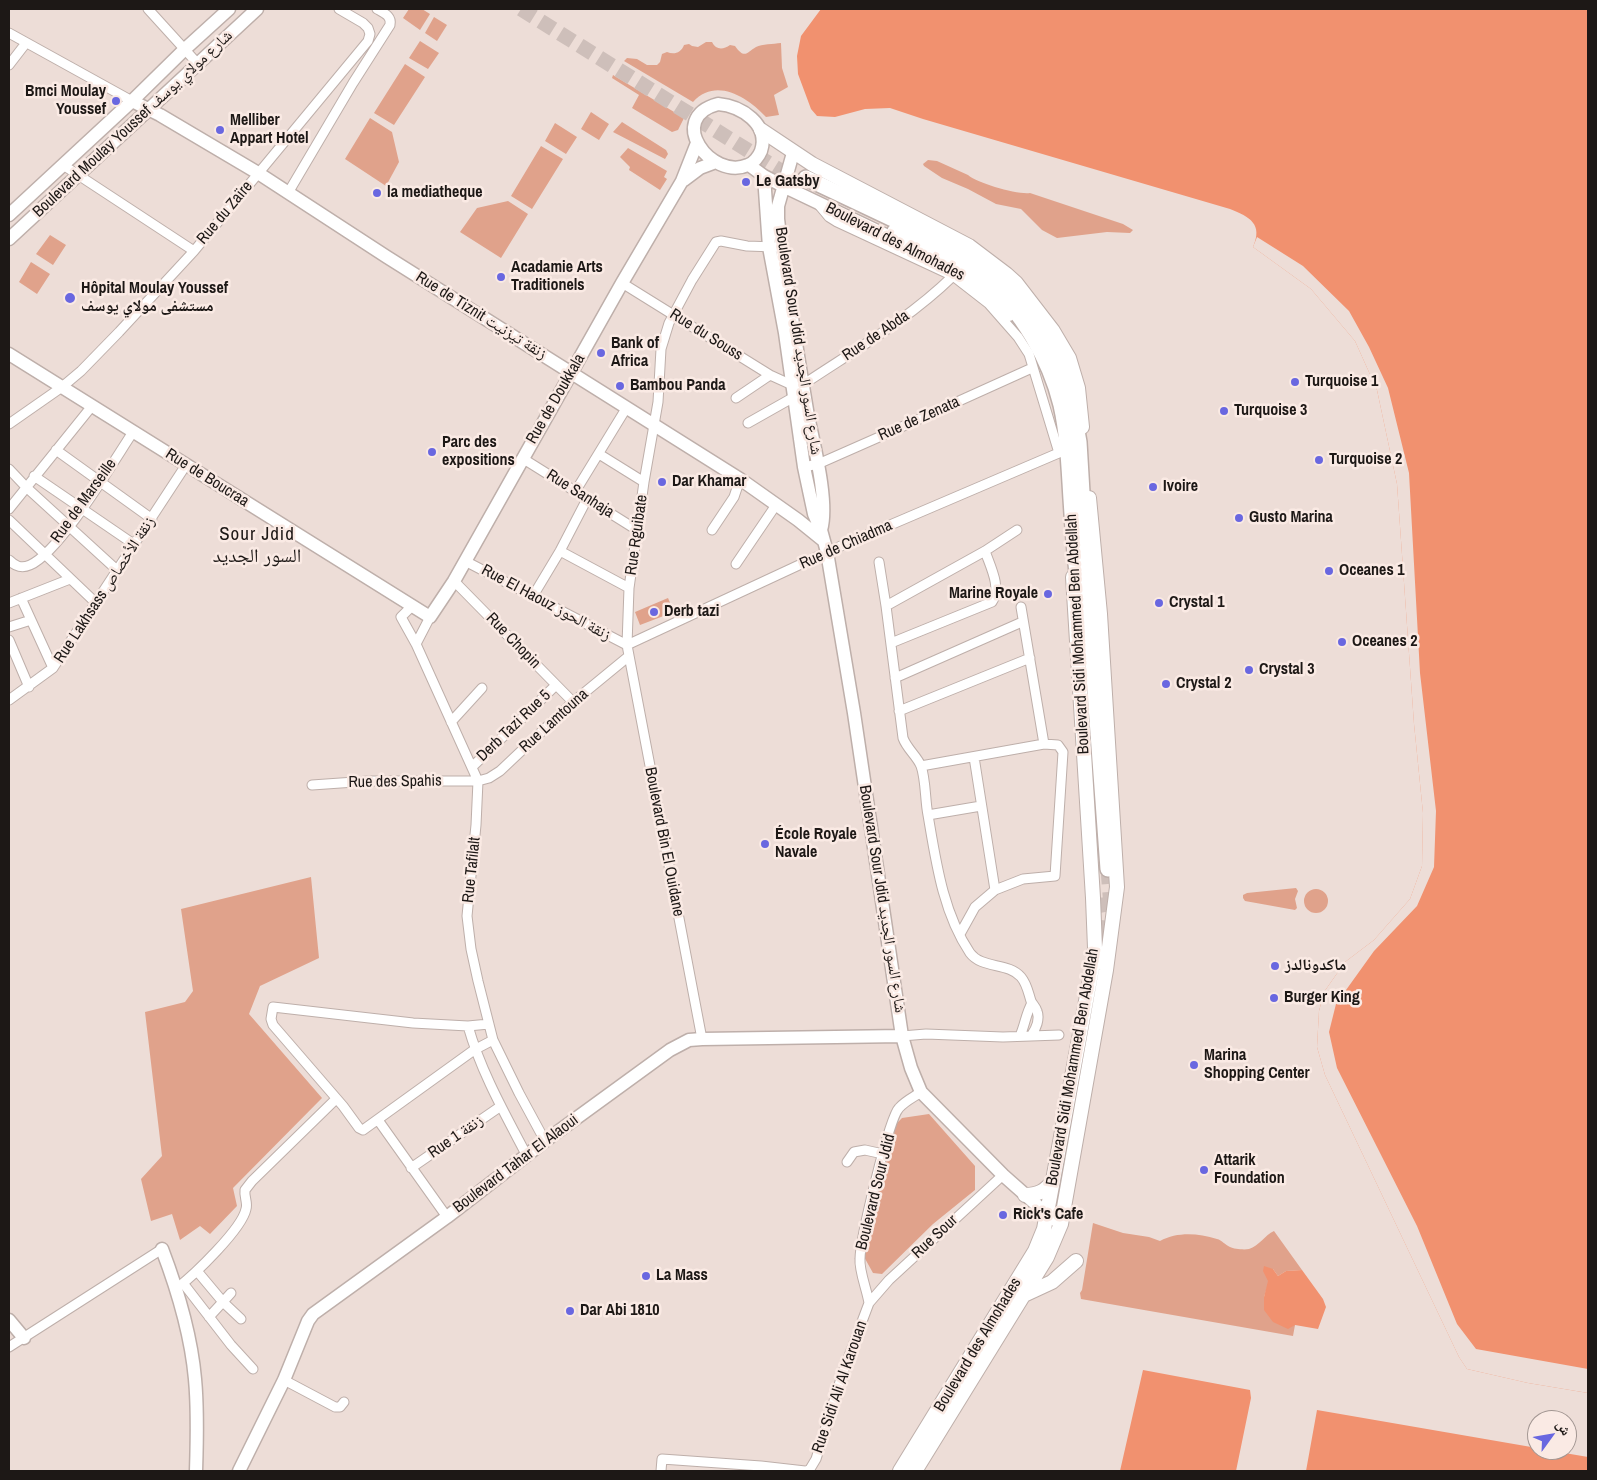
<!DOCTYPE html>
<html>
<head>
<meta charset="utf-8">
<style>
	body { margin:0 }
	#map { position:relative; width:1597px; height:1480px; overflow:hidden; background:#edddd7; font-family:"Archivo Narrow","Noto Naskh Arabic",sans-serif }
	canvas { display:block }
	.frame { position:absolute; inset:0; border:10px solid #1d1816; pointer-events:none }
	.north { position:absolute; left:1527px; top:1410px; width:50px; height:50px; box-sizing:border-box; background:#faeae4; border:1px solid #a29692; border-radius:50%; rotate:58deg; font-size:14px; font-weight:700; line-height:20px; text-align:center; color:#1d1816 }
	.north::after { content:''; display:block; margin:auto; width:18px; height:22px; background:#6967e0; clip-path:polygon(50% 0,100% 100%,50% 72%,0 100%) }
</style>
</head>
<body>
<div id="map">
<canvas width="1597" height="1480"></canvas>
<div class="frame"></div>
<div class="north">ش</div>
</div>
<script>
const ctx = document.querySelector('canvas').getContext('2d');
ctx.lineJoin = 'round';
function paint(path, color) {
  ctx.fillStyle = color;
  ctx.fill(path, 'evenodd');
}
function strokePath(path, color, width, dash) {
  ctx.strokeStyle = color;
  ctx.lineWidth = width;
  ctx.lineCap = dash ? 'butt' : 'round';
  ctx.setLineDash(dash || []);
  ctx.stroke(path);
}
function write(font, color, halo, rows, align = 'center') {
  ctx.font = font + ' "Archivo Narrow","Noto Naskh Arabic",sans-serif';
  ctx.lineWidth = 5;
  ctx.setLineDash([]);
  ctx.textBaseline = 'middle';
  ctx.strokeStyle = halo;
  ctx.fillStyle = color;
  for (const [text, x, y, turn = 0] of rows) {
    ctx.save();
    ctx.translate(x, y);
    ctx.rotate((+turn || 0) * Math.PI / 180);
    ctx.textAlign = isNaN(turn) ? turn : align;
    if (halo) ctx.strokeText(text, 0, 0);
    ctx.fillText(text, 0, 0);
    ctx.restore();
  }
}
paint(new Path2D(`
	M409,9H422L430,14L420,30L403,18Z
	M434,17L447,25L437,41L425,33Z
	M420,41L439,53L428,69L409,58Z
	M706,42H712C716,50 723,50 730,45L735,46C745,60 747,52 756,47C762,44 773,44 781,43L782,68L788,87L774,95L779,115L766,117C747,97 716,77 693,102L624,61L627,58L637,59L647,65H657L660,62L662,54L667,52C674,55 681,53 684,45L689,44L692,46L698,47Z
	M405,64L425,77L394,125L374,113Z
	M613,75L684,118L678,130L672,132L632,108L639,95L612,78Z
	M591,112L609,124L599,140L581,129Z
	M370,118L392,132L399,162L386,186L345,159Z
	M622,122L666,150L668,154L665,159L613,132Z
	M555,123L577,137L566,154L545,141Z
	M541,146L563,159L532,209L511,196Z
	M628,148L667,171L664,177L667,179L660,190L629,170L630,167L620,157Z
	M928,160L937,161L968,175C977,183 1018,195 1030,193L1123,224L1133,230L1130,233L1107,232L1057,238L1042,230L1021,209L996,204L968,189L942,178L924,166L923,164Z
	M508,201L528,214L501,258L460,232L477,208Z
	M50,235L66,245L53,265L36,254Z
	M31,262L50,274L37,294L19,282Z
	M668,598L674,612L640,625L635,612Z
	M311,877L319,958L260,986L249,1014L322,1098L233,1188L237,1206L210,1234L200,1226L180,1240L172,1214L151,1221L141,1179L162,1156L145,1012L185,1002L193,991L181,909Z
	M1296,888L1298,891L1295,899L1297,908L1295,910L1245,901L1243,898V895L1247,893Z
	M1304 901a12 12 0 1 1 24 0a12 12 0 1 1-24 0Z
	M929,1114L975,1166V1190L933,1224L882,1274L873,1273L863,1255L895,1125L902,1118Z
	M1093,1223L1123,1233L1149,1237L1160,1241C1177,1232 1197,1233 1217,1239C1222,1240 1225,1245 1230,1247C1234,1249 1244,1250 1249,1249C1259,1246 1265,1235 1274,1231L1302,1270L1286,1271L1278,1276L1273,1269L1264,1297L1295,1325L1293,1336L1081,1299L1080,1293L1082,1290Z`), '#e0a28b');
paint(new Path2D(`
	M821,9H1588V1393L1528,1383L1467,1369L1459,1357L1325,1075L1317,1047L1319,1011L1324,992L1345,962L1374,940L1410,899L1422,866L1423,813L1414,724L1397,484L1377,390L1355,341L1311,289L1253,247C1263,224 1250,217 1230,209L923,119L890,108L865,109L835,117L817,116L811,109L798,74L797,56L801,36Z
	M1264,1266L1273,1269L1278,1276L1286,1271L1302,1270L1323,1299L1326,1307L1318,1329L1295,1325L1288,1329L1273,1322L1264,1310V1297L1268,1281L1263,1271Z
	M1143,1370L1250,1390L1251,1398L1236,1471H1120Z
	M1317,1410L1537,1448V1450H1547L1588,1457V1471H1306Z`), '#f1916f');
paint(new Path2D(`
	M1257,237L1303,266L1349,311L1369,347L1388,388L1409,473L1420,673L1436,811L1434,867L1417,906L1374,951L1336,1004L1329,1032L1337,1068L1417,1226L1457,1324L1476,1349L1588,1369V1393L1528,1383L1467,1369L1459,1357L1325,1075L1317,1047L1319,1011L1324,992L1345,962L1374,940L1410,899L1422,866L1423,813L1414,724L1397,484L1377,390L1355,341L1311,289L1253,247Z`), '#edddd7');
strokePath(new Path2D(`
	M521,9L802,184
	M1108,869L1111,907
	M1099,958L1104,913L1101,896`), '#cebfba', 15, [15, 8]);
const street = new Path2D(`
	M148,9L198,64
	M9,33L132,101
	M9,65L26,43
	M63,165L194,251
	M288,193L353,83L390,25C392,16 384,13 377,9
	M819,205L829,217L837,222L953,276L989,304L1018,337L1029,354L1059,453
	M622,283L770,375L792,385L804,384C855,350 909,319 953,276
	M736,398L770,375
	M748,423L794,397
	M9,424L62,387L81,371L119,332L194,251L368,41L370,34L368,28L363,23L339,9
	M56,450L152,519
	M599,454L644,482
	M522,458L637,530
	M804,467L818,464L886,434L1032,368
	M9,469L26,487L118,571
	M34,476L135,545
	M575,492L627,407
	M9,509L92,406
	M9,520L96,603
	M712,530L734,497L740,479
	M560,551L629,588
	M9,560C15,566 21,569 30,565C60,552 113,462 133,432
	M465,561L627,645
	M879,562L886,606L903,738C907,749 917,756 921,766C926,780 925,801 928,815C936,862 943,913 970,953C982,969 1008,962 1021,977C1027,984 1028,992 1031,1001C1033,1005 1036,1007 1037,1011C1040,1019 1036,1029 1031,1036
	M736,564L776,505
	M454,581L573,702
	M533,596L560,551L587,499
	M21,598L53,668
	M9,603L70,579
	M412,606L401,617L416,644L478,781L476,825L467,916L471,949L478,981L493,1040L519,1093L545,1141
	M886,606L985,551L1017,530
	M1021,607L1044,744
	M9,627L31,620
	M9,640L29,687
	M891,643L992,602C1002,588 990,566 985,551
	M416,644L430,617
	M627,645L827,552L1068,449
	M895,678L1022,622
	M9,700L53,668L186,465
	M899,711L1030,658
	M451,722L482,688
	M974,757L995,890
	M921,766L1044,744L1058,745L1063,752L1055,876L1023,879L995,890L975,907L960,934
	M472,767L556,685
	M312,785L369,781H478L489,778L500,771L573,702L629,656
	M928,815L981,806
	M489,1024L468,1026L413,1023L273,1007L271,1019L273,1025L343,1106L359,1128L363,1130L474,1050L493,1040
	M468,1026C481,1072 505,1114 527,1156
	M902,1036L926,1034L1003,1037L1059,1035
	M1020,1036C1025,1025 1026,1013 1032,1003
	M702,1039L627,645L629,588L644,482L658,402L661,349L669,323L692,280L716,242L721,241L747,246L775,247
	M378,1120L447,1217
	M847,1162L854,1152L865,1150L883,1154
	M411,1168L501,1106
	M197,1271L223,1302L241,1319
	M183,1283L231,1345L253,1369
	M177,1288C194,1275 242,1229 246,1209C248,1203 244,1197 245,1190L252,1181L336,1099
	M869,1303C867,1290 859,1271 860,1259C860,1240 889,1118 899,1108C905,1101 914,1097 921,1092
	M209,1317L231,1293
	M9,1347L162,1249
	M284,1380L335,1407H340L344,1402
	M661,1471L662,1459L761,1466L805,1471
	M807,1471L810,1469L816,1459L843,1372L869,1303L889,1280L1003,1175`);
const secondary = new Path2D(`
	M132,101L160,115L258,173L387,257L740,479L798,520L824,541
	M718,104C741,106 770,124 761,151C759,156 754,163 748,165C711,181 665,118 718,104Z
	M793,153L778,206V219C786,285 797,351 808,416C814,445 829,503 821,530
	M749,165L764,176L783,186L938,260L979,287L1009,315
	M764,176L769,247L785,333L804,467L814,514L821,530L827,552L854,713L902,1036L911,1068L921,1092L1003,1175L1047,1214L1061,1224
	M684,180L700,168L716,162
	M9,215L132,101L185,49L229,9
	M9,239L257,9
	M9,354L430,617L454,581L622,283L682,181L697,143
	M162,1249C178,1291 191,1334 195,1379C198,1410 197,1441 196,1471
	M9,1320L24,1338
	M239,1471L284,1380L308,1321L313,1314L447,1217L545,1141L670,1050L689,1040L702,1039L902,1036`);
const primary = new Path2D(`
	M761,130L812,164L969,246L1006,274L1016,283L1053,331L1069,358L1078,388L1082,427
	M1025,1195C1038,1195 1045,1191 1053,1181
	M1024,1295L1052,1282L1076,1261
	M900,1471L1035,1251L1044,1229L1093,963L1095,948L1093,898L1073,577
	M915,1471L1047,1257L1061,1224L1106,970L1117,887L1100,614L1089,498`);
const highway = new Path2D(`
	M806,178L952,247L981,265L1007,287L1034,316L1056,353L1072,403L1079,442L1089,610L1108,869
	M895,231C925,246 958,260 985,280C1021,309 1050,360 1061,405C1068,436 1069,468 1071,499C1073,530 1075,560 1079,590`);
strokePath(street, '#beafaa', 11);
strokePath(secondary, '#beafaa', 15);
strokePath(primary, '#beafaa', 16);
strokePath(highway, '#beafaa', 18);
strokePath(street, '#fff', 9);
strokePath(secondary, '#fff', 12);
strokePath(primary, '#fff', 14);
strokePath(highway, '#fff', 15);
for (const [x, y, r, color] of [
	[116,101,5,"#6967e0"],
	[220,130,5,"#6967e0"],
	[746,182,5,"#6967e0"],
	[377,193,5,"#6967e0"],
	[501,277,5,"#6967e0"],
	[70,298,6,"#6967e0"],
	[601,353,5,"#6967e0"],
	[1295,382,5,"#6967e0"],
	[620,386,5,"#6967e0"],
	[1224,411,5,"#6967e0"],
	[432,452,5,"#6967e0"],
	[1319,460,5,"#6967e0"],
	[662,482,5,"#6967e0"],
	[1153,487,5,"#6967e0"],
	[1239,518,5,"#6967e0"],
	[1329,571,5,"#6967e0"],
	[1048,594,5,"#6967e0"],
	[1159,603,5,"#6967e0"],
	[654,612,5,"#6967e0"],
	[1342,642,5,"#6967e0"],
	[1249,670,5,"#6967e0"],
	[1166,684,5,"#6967e0"],
	[765,844,5,"#6967e0"],
	[1275,966,5,"#6967e0"],
	[1274,998,5,"#6967e0"],
	[1194,1065,5,"#6967e0"],
	[1204,1170,5,"#6967e0"],
	[1003,1215,5,"#6967e0"],
	[646,1276,5,"#6967e0"],
	[570,1311,5,"#6967e0"]
]) {
  const dot = new Path2D();
  dot.arc(x, y, r, 0, 2 * Math.PI);
  ctx.fillStyle = color;
  ctx.fill(dot);
  strokePath(dot, '#faeae4', 2);
}
write('bold 16px', '#1d1816', '#faeae4', [
	["Bmci Moulay",106,92,"right"],
	["Youssef",106,110,"right"],
	["Melliber",230,121],
	["Appart Hotel",230,139],
	["Le Gatsby",756,182],
	["la mediatheque",387,193],
	["Acadamie Arts",511,268],
	["Traditionels",511,286],
	["Hôpital Moulay Youssef",81,289],
	["مستشفى مولاي يوسف",81,307],
	["Bank of",611,344],
	["Africa",611,362],
	["Turquoise 1",1305,382],
	["Bambou Panda",630,386],
	["Turquoise 3",1234,411],
	["Parc des",442,443],
	["expositions",442,461],
	["Turquoise 2",1329,460],
	["Dar Khamar",672,482],
	["Ivoire",1163,487],
	["Gusto Marina",1249,518],
	["Oceanes 1",1339,571],
	["Marine Royale",1038,594,"right"],
	["Crystal 1",1169,603],
	["Derb tazi",664,612],
	["Oceanes 2",1352,642],
	["Crystal 3",1259,670],
	["Crystal 2",1176,684],
	["École Royale",775,835],
	["Navale",775,853],
	["ماكدونالدز",1285,966],
	["Burger King",1284,998],
	["Marina",1204,1056],
	["Shopping Center",1204,1074],
	["Attarik",1214,1161],
	["Foundation",1214,1179],
	["Rick's Cafe",1013,1215],
	["La Mass",656,1276],
	["Dar Abi 1810",580,1311]
], 'left');
write('16px', '#1d1816', '#faeae4', [
	["Boulevard Moulay Youssef شارع مولاي يوسف",133,124,-43],
	["Rue du Zaïre",225,213,-50],
	["Boulevard des Almohades",895,242,27],
	["Rue de Tiznit زنقة تيزنيت",481,316,32],
	["Rue du Souss",706,335,32],
	["Rue de Abda",876,336,-34],
	["Boulevard Sour Jdid شارع السور الجديد",798,341,81],
	["Rue de Doukkala",556,399,-60],
	["Rue de Zenata",919,419,-24],
	["Rue de Boucraa",207,478,32],
	["Rue Sanhaja",580,494,32],
	["Rue de Marseille",84,501,-54],
	["Rue Rguibate",637,535,-82],
	["Rue de Chiadma",846,545,-24],
	["Rue Lakhsass زنقة الأخصاص",105,590,-57],
	["Rue El Haouz زنقة الحوز",546,603,28],
	["Boulevard Sidi Mohammed Ben Abdellah",1078,634,-93],
	["Rue Chopin",513,641,46],
	["Rue Lamtouna",554,721,-42],
	["Derb Tazi Rue 5",514,726,-44],
	["Rue des Spahis",395,782,-1],
	["Boulevard Bin El Ouidane",664,842,79],
	["Rue Tafilalt",472,870,-84],
	["Boulevard Sour Jdid شارع السور الجديد",882,899,81],
	["Boulevard Sidi Mohammed Ben Abdellah",1073,1067,-80],
	["Rue 1 زنقة",456,1137,-35],
	["Boulevard Tahar El Alaoui",516,1164,-37],
	["Boulevard Sour Jdid",876,1192,-76],
	["Rue Sour",935,1237,-43],
	["Boulevard des Almohades",978,1345,-59],
	["Rue Sidi Ali Al Karouan",840,1387,-71]
]);
ctx.letterSpacing = '1px';
write('19px', '#1d1816', '#faeae4', [
	["Sour Jdid",257,535],
	["السور الجديد",257,557]
]);
ctx.letterSpacing = '0px';
</script>
</body>
</html>
